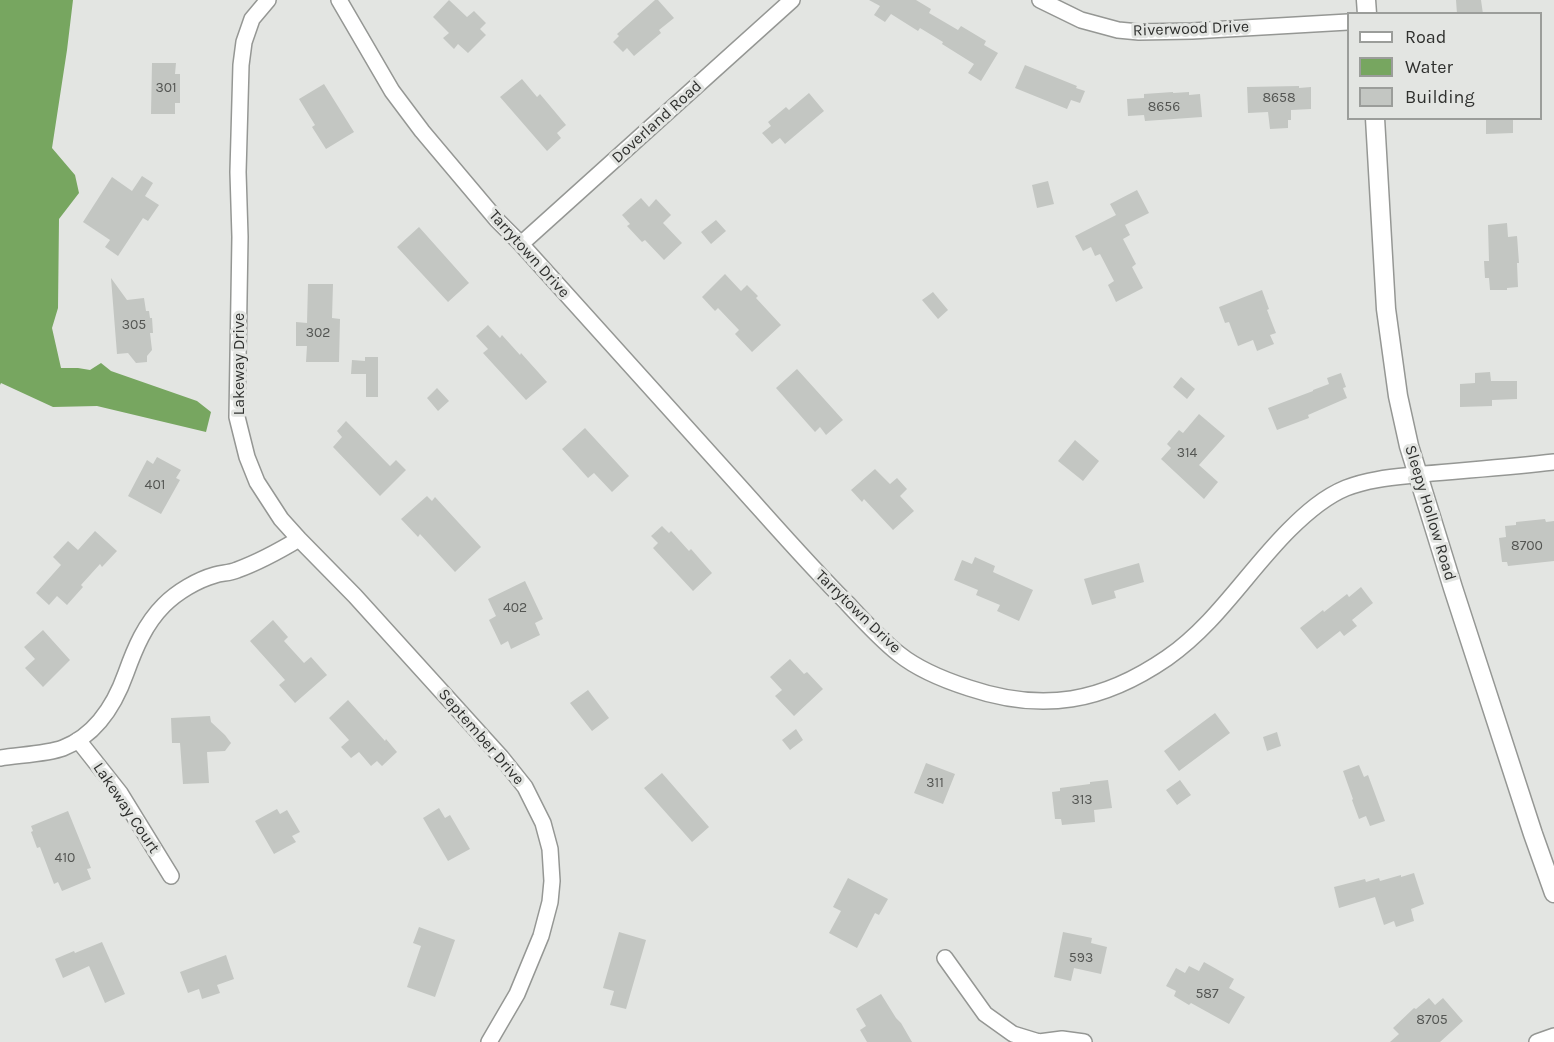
<!DOCTYPE html>
<html>
<head>
<meta charset="utf-8">
<style>
	body { margin:0 }
	#map { position:relative; width:1554px; height:1042px; overflow:hidden; background:#e3e5e2; font-family:Karla,sans-serif }
	canvas { display:block }
	.legend { position:absolute; left:1347px; top:12px; width:195px; height:108px; box-sizing:border-box; background:#e3e5e2; border:2px solid #9b9d9a; margin:0; padding:8px 10px; list-style:none; font-size:18px; color:#2f302e }
	.legend li { display:flex; align-items:center; gap:12px; height:30px }
	.legend b { width:30px; border:2px solid #9b9d9a }
</style>
</head>
<body>
<div id="map">
<canvas width="1554" height="1042"></canvas>
<ul class="legend">
<li><b style="height:8px;background:#fff"></b>Road</li>
<li><b style="height:16px;background:#77a660"></b>Water</li>
<li><b style="height:16px;background:#c3c6c2"></b>Building</li>
</ul>
</div>
<script>
const ctx = document.querySelector('canvas').getContext('2d');
ctx.lineJoin = 'round';
function paint(path, color) {
  ctx.fillStyle = color;
  ctx.fill(path, 'evenodd');
}
function strokePath(path, color, width, dash) {
  ctx.strokeStyle = color;
  ctx.lineWidth = width;
  ctx.lineCap = dash ? 'butt' : 'round';
  ctx.setLineDash(dash || []);
  ctx.stroke(path);
}
function write(font, color, halo, rows, align = 'center') {
  ctx.font = font + ' Karla,sans-serif';
  ctx.lineWidth = 6;
  ctx.setLineDash([]);
  ctx.textBaseline = 'middle';
  ctx.strokeStyle = halo;
  ctx.fillStyle = color;
  for (const [text, x, y, turn = 0] of rows) {
    ctx.save();
    ctx.translate(x, y);
    ctx.rotate((+turn || 0) * Math.PI / 180);
    ctx.textAlign = isNaN(turn) ? turn : align;
    if (halo) ctx.strokeText(text, 0, 0);
    ctx.fillText(text, 0, 0);
    ctx.restore();
  }
}
paint(new Path2D(`
	M0,0H73L67,50L52,148L75,175L79,193L59,219L58,308L52,328L61,368H78L90,370L101,363L111,371L197,401L211,412L206,432L97,406L53,407L1,383L0,385Z`), '#77a660');
paint(new Path2D(`
	M449,0L467,17L474,11L486,23L480,29L486,35L468,53L458,44L454,49L443,38L449,33L433,17Z
	M655,0H658L674,18L659,30L661,33L634,56L627,48L623,52L613,42L619,36L617,34Z
	M869,0H916L931,9L929,13L958,30L961,26L986,41L984,45L998,53L981,81L968,73L974,64L942,44L943,42L920,28L918,31L891,14L885,22L874,15L880,6Z
	M1456,0H1481L1483,14H1457Z
	M152,63H176L175,74H180V103H175V114H151Z
	M1025,65L1077,86L1076,88L1085,91L1080,103L1071,100L1067,109L1015,88Z
	M522,79L537,97L540,94L566,125L557,133L561,138L547,151L500,97Z
	M324,84L354,132L326,149L312,127L315,125L299,99Z
	M1299,86V88L1311,87V109L1291,110V120H1288V128L1270,129L1268,112L1248,113L1247,87Z
	M1173,92V93L1189,92V95L1200,94L1202,117L1145,121L1144,115L1128,116L1127,99L1144,98V94Z
	M809,93L824,111L785,144L780,138L772,144L762,133L771,126L768,122L786,107L789,110Z
	M1486,118H1513V133L1486,134Z
	M142,176L153,183L145,196L159,205L148,221L143,218L118,256L105,247L110,240L83,222L112,177L132,191Z
	M1048,181L1054,204L1037,208L1032,185Z
	M1137,190L1149,213L1125,225L1130,235L1123,239L1136,264L1132,267L1143,288L1116,302L1108,285L1114,281L1100,254L1095,256L1091,247L1083,251L1075,236L1116,215L1110,204Z
	M641,198L649,207L656,199L671,215L663,223L682,243L664,260L645,240L642,242L627,226L630,224L622,215Z
	M716,220L726,231L711,244L701,232Z
	M1507,223L1508,237L1517,236L1519,263H1517L1518,287L1507,288V290H1490L1489,278H1485L1484,261H1489L1488,225Z
	M419,227L469,283L448,302L397,247Z
	M725,274L741,291L747,285L758,296L756,298L781,325L752,352L735,334L739,330L718,308L715,311L702,297Z
	M111,278L127,300L144,298L146,311H149L150,318H152L153,333H150L152,350L147,356V362L136,363L128,353L117,354Z
	M308,284H333L332,318L340,319L339,362H306L307,346H296V322L307,323Z
	M1262,290L1269,309L1267,310L1276,333L1270,335L1274,344L1257,351L1253,340L1238,346L1229,322L1225,323L1219,307Z
	M933,292L948,310L938,319L922,300Z
	M488,325L500,338L502,335L520,355L521,353L547,382L526,400L483,353L488,349L476,336Z
	M365,357H378V397H366V374H351L352,360L365,361Z
	M797,369L843,420L826,435L820,427L815,432L776,388Z
	M1490,372L1491,381H1517V399L1492,400V406L1460,407V384L1475,383V373Z
	M1341,373L1346,387L1343,388L1347,398L1308,415L1309,418L1277,430L1268,408L1313,391V390L1329,384L1327,378Z
	M1181,377L1195,389L1187,399L1173,387Z
	M437,388L449,401L438,411L427,398Z
	M1199,414L1225,436L1199,465L1218,482L1204,499L1161,459L1171,448L1167,444L1179,430L1183,433Z
	M346,421L390,466L396,460L406,470L380,496L333,447L342,437L337,431Z
	M585,428L629,476L612,492L594,473L588,478L562,449Z
	M1075,440L1099,461L1083,481L1058,461Z
	M157,457L181,470L176,478L180,480L161,514L128,496L147,460L153,464Z
	M875,469L890,484L897,478L907,489L900,496L914,511L893,530L864,499L862,502L851,490Z
	M427,496L432,501L435,497L481,547L455,572L420,534L418,537L401,519Z
	M1545,519L1546,522L1554,521V561L1508,566L1507,562H1502L1499,538L1506,537L1505,526L1516,525V522Z
	M662,526L669,533L671,531L689,551L691,549L712,573L693,591L653,548L658,543L651,536Z
	M95,531L117,551L102,567L100,564L81,585L83,587L67,605L57,596L49,605L36,593L61,565L53,557L68,541L78,550Z
	M975,557L995,566L993,572L1033,590L1019,621L997,611L1000,605L976,595L978,590L954,580L962,560L972,564Z
	M1139,563L1144,582L1114,591L1116,598L1092,605L1084,579Z
	M525,581L543,619L535,623L540,635L511,649L508,641L501,645L489,620L496,616L488,599Z
	M1361,587L1373,603L1352,620L1357,626L1344,636L1340,631L1317,649L1300,628L1323,610L1324,612L1347,594L1349,597Z
	M273,620L288,637L284,641L304,663L311,657L327,675L295,703L279,685L285,680L250,641Z
	M43,630L70,660L43,687L25,668L35,659L24,647Z
	M790,659L804,674L807,672L823,689L794,716L775,696L782,690L770,677Z
	M588,690L609,718L592,731L570,703Z
	M348,700L385,741L386,739L397,752L382,766L377,761L371,766L359,752L351,758L341,747L349,740L329,718Z
	M1215,713L1230,733L1179,771L1164,751Z
	M210,716L211,722L225,735L231,743L225,751L207,752L209,783L183,784L180,743H172L171,718Z
	M796,729L803,740L790,750L782,740Z
	M1277,732L1281,746L1267,751L1263,737Z
	M926,763L955,774L943,804L914,793Z
	M1359,765L1364,777L1368,775L1385,821L1370,826L1366,816L1359,819L1352,800L1353,799L1343,771Z
	M662,773L709,827L692,842L644,788Z
	M1108,780L1112,808L1094,810L1095,822L1062,825L1061,819H1055L1052,792L1060,791V788L1090,784V782Z
	M1180,780L1191,795L1177,805L1166,790Z
	M439,808L445,818L450,815L470,849L448,861L423,818Z
	M277,809L280,814L287,810L300,832L292,836L296,842L274,854L255,821Z
	M68,811L91,868L87,869L91,879L62,891L58,882L54,884L40,847L37,848L31,832L33,831L31,826Z
	M1414,873L1424,904L1411,909L1414,921L1396,927L1394,921L1384,925L1375,897L1339,908L1334,887L1365,879L1366,882L1379,878L1380,881L1401,875V877Z
	M848,878L888,899L879,915L875,913L857,948L829,933L841,911L833,907Z
	M419,927L455,940L435,997L407,987L421,946L413,943Z
	M619,932L646,940L626,1009L610,1005L614,991L603,988Z
	M1063,932L1092,938L1091,943L1107,947L1101,974L1074,968L1071,981L1054,977Z
	M102,942L125,994L105,1003L89,966L63,978L55,959L74,951L75,953Z
	M226,955L234,979L217,985L220,993L202,999L199,989L188,993L180,972Z
	M1204,962L1234,979L1229,988L1245,997L1229,1024L1191,1003L1189,1005L1174,996L1176,991L1166,986L1176,968L1185,973L1189,966L1199,971Z
	M881,994L896,1018L901,1023L912,1042H867L860,1030L866,1026L856,1009Z
	M1429,998L1435,1005L1443,998L1463,1021L1440,1042H1390L1399,1034L1393,1028L1414,1008L1416,1009Z`), '#c3c6c2');
const minor = new Path2D(`
	M268,0L252,19L244,42L241,65L238,172L240,237L237,417L247,457L257,482L281,519L299,539L355,596L501,757L525,787L543,823L550,849L552,881L550,902L541,936L517,994L489,1042
	M339,0L392,91L422,131L497,220L521,244C591,322 661,400 732,478C770,520 807,563 847,603C863,620 880,639 899,654C919,670 944,680 969,688C1043,713 1103,702 1167,658C1216,624 1247,572 1289,530C1306,513 1324,497 1346,488C1371,478 1398,477 1424,474C1467,470 1511,467 1554,462
	M1040,0L1081,20L1118,30L1139,32L1192,31L1348,22
	M521,244L792,0
	M78,740L120,793L171,876
	M0,758C18,755 47,754 63,748C96,735 115,704 126,673C135,648 145,624 164,605C177,592 197,580 215,575C222,573 230,573 237,570C259,562 279,551 299,539
	M945,958L985,1014L1013,1034L1039,1042L1062,1039L1084,1042
	M1537,1042L1554,1036`);
const tertiary = new Path2D(`
	M1366,0L1367,14
	M1375,118L1386,309L1398,396L1409,446L1453,588L1533,834L1554,893`);
strokePath(minor, '#959794', 18);
strokePath(tertiary, '#959794', 21);
strokePath(minor, '#fff', 15);
strokePath(tertiary, '#fff', 18);
write('14px', '#545653', null, [
	["301",166,88],
	["8658",1279,98],
	["8656",1164,107],
	["305",134,325],
	["302",318,333],
	["314",1187,453],
	["401",155,485],
	["8700",1527,546],
	["402",515,608],
	["311",935,783],
	["313",1082,800],
	["410",65,858],
	["593",1081,958],
	["587",1207,994],
	["8705",1432,1020]
]);
write('16px', '#2f302e', '#e3e5e2', [
	["Riverwood Drive",1191,29,-2],
	["Doverland Road",657,122,-42],
	["Tarrytown Drive",529,254,48],
	["Lakeway Drive",239,364,-90],
	["Sleepy Hollow Road",1430,513,73],
	["Tarrytown Drive",858,612,44],
	["September Drive",481,737,49],
	["Lakeway Court",126,808,56]
]);
</script>
</body>
</html>
